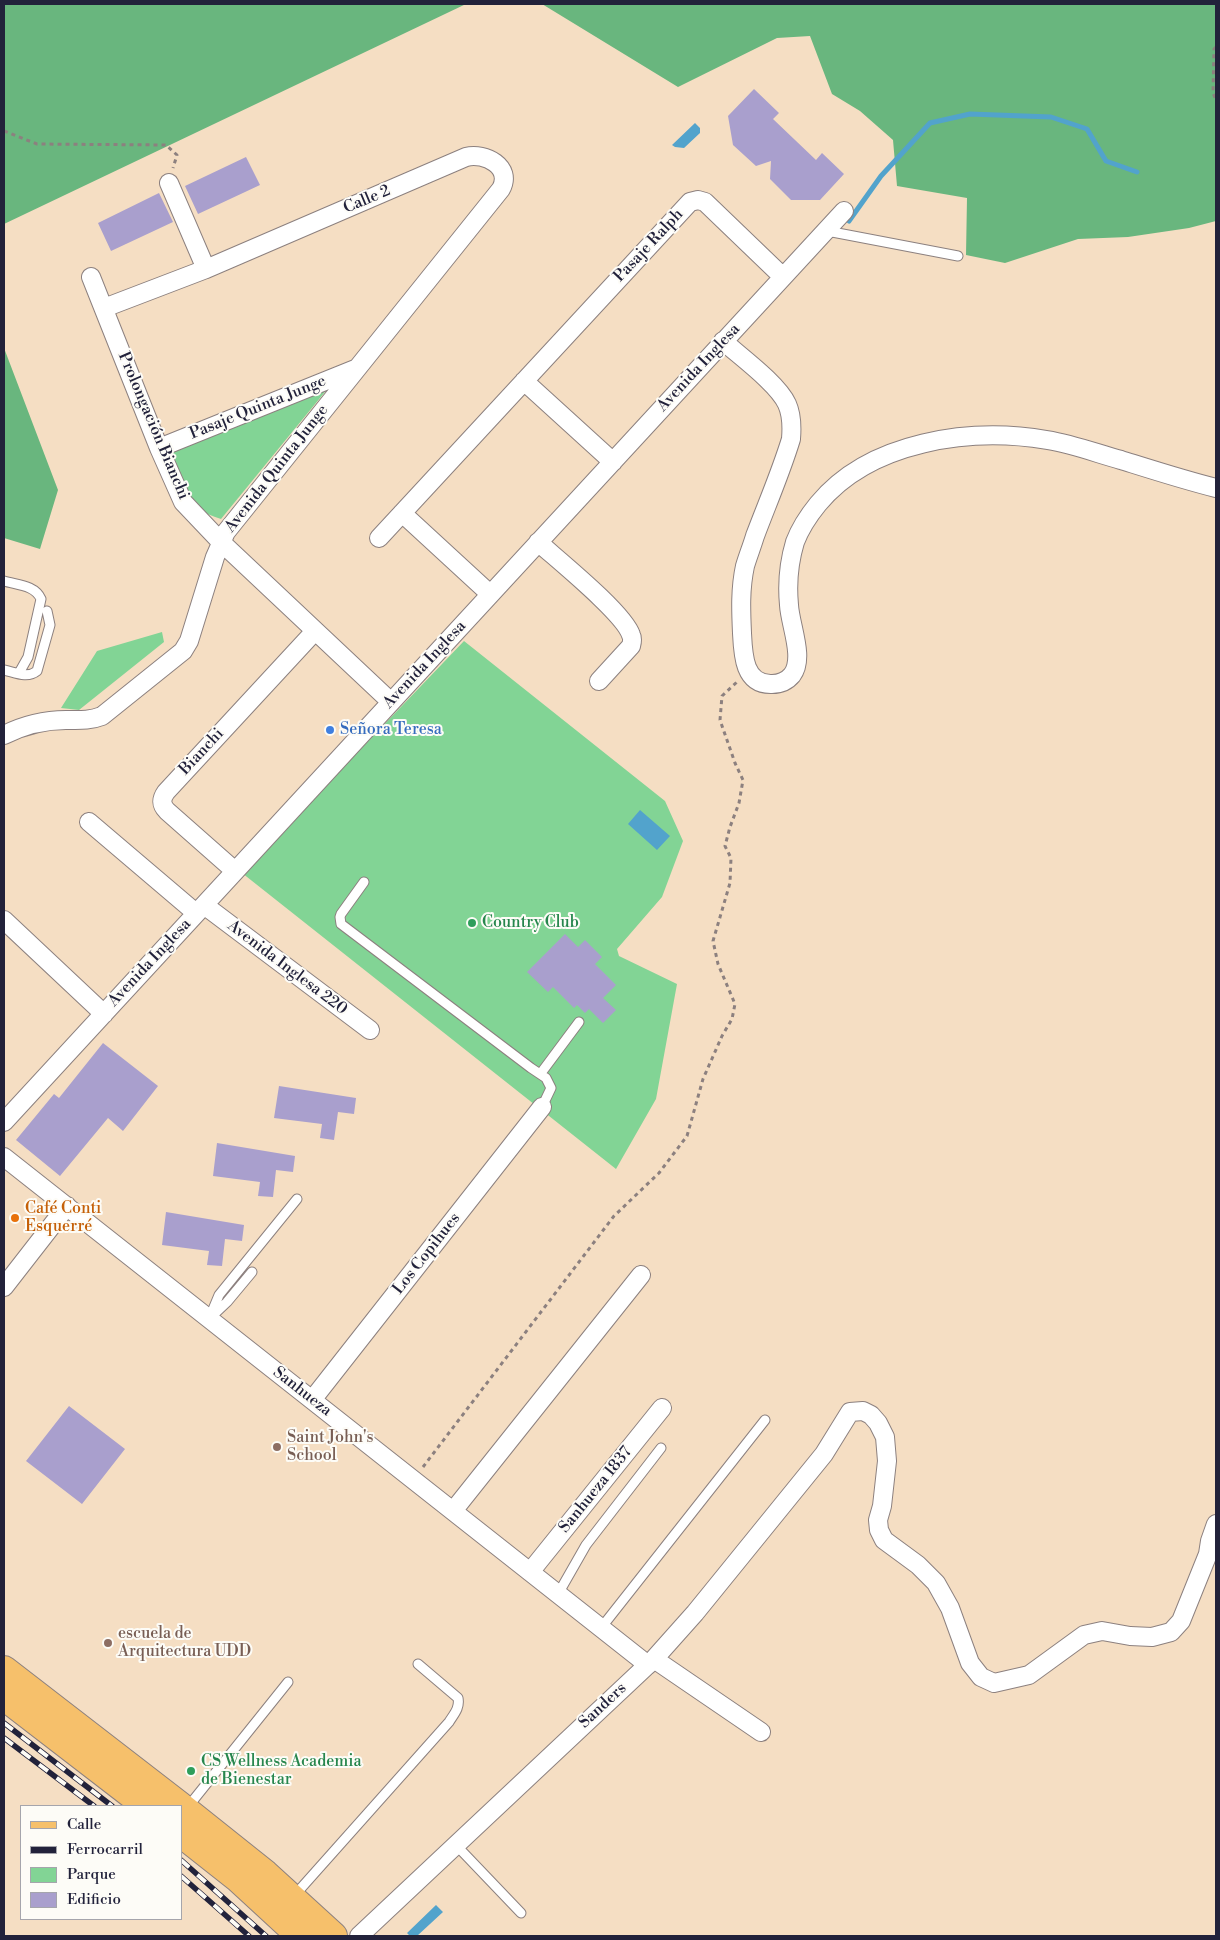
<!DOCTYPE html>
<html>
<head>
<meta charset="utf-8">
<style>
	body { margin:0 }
	#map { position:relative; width:1220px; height:1940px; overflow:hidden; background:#f5dec3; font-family:"Libre Bodoni",serif }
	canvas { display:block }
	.frame { position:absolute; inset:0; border:5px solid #22223b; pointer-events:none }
	.legend { position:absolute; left:20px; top:1805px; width:162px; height:115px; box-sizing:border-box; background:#fdfcf7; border:1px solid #a5a5ac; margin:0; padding:6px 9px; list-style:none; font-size:15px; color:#22223b }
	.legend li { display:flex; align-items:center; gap:10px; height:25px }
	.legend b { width:25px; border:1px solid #a5a5ac }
</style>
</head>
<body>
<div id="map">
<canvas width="1220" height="1940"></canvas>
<div class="frame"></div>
<ul class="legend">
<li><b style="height:6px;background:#f6c06b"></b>Calle</li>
<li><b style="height:6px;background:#22223b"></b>Ferrocarril</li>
<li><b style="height:14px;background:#82d495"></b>Parque</li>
<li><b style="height:14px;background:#a99fcd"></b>Edificio</li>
</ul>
</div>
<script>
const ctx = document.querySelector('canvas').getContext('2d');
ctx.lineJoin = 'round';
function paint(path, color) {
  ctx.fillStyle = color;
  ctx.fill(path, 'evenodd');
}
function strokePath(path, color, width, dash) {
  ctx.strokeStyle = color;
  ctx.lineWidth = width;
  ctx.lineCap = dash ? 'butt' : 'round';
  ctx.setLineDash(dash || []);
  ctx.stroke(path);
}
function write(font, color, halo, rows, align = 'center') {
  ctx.font = font + ' "Libre Bodoni",serif';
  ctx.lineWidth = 4;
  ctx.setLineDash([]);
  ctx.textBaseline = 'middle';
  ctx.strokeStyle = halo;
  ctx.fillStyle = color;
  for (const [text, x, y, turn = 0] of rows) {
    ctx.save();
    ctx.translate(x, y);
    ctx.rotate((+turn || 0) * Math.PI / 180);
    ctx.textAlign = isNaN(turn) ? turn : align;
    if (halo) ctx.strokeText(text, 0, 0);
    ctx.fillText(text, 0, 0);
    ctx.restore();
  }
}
paint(new Path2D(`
	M329,387L221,519C185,508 181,487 167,456L171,451Z
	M162,632L164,642L79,710L61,708L97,651Z
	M464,641L665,801L683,841L662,897L617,949L619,956L677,984L656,1099L616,1169L242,873Z`), '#82d495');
paint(new Path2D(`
	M4,4H466L4,224Z
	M542,4H1216V221L1189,228L1128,237L1078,239L1005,263L966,255L967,198L897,186L893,140L860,111L832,94L810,36L777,38L678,87Z
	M4,348L58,490L40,549L4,538Z`), '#69b67e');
paint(new Path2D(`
	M695,123L700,128V133L684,148L675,147L672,145Z
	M640,810L670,836L657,850L628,824Z
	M436,1905L443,1912L417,1936H410L407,1933Z`), '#52a3cc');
strokePath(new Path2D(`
	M849,221L881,176L930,123L970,114L1051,117L1087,129L1106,161L1137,172`), '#52a3cc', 5);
paint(new Path2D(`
	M754,89L779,113L773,119L816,160L822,153L844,174L820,200H791L770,179L771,161L756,166L733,145L728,116Z
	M246,157L260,185L198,214L185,186Z
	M159,193L173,222L111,251L98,223Z
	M565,934L578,947L585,940L602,957L595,964L616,985L603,998L616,1010L603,1023L589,1009L585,1013L577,1005L574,1008L553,987L548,992L527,972Z
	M103,1043L158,1086L123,1131L108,1118L60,1176L16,1140L54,1094L59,1098Z
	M279,1086L356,1098L354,1114L338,1112L334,1140L320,1138L322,1124L274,1118Z
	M217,1143L295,1156L293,1172L276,1170L273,1197L258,1196L260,1182L213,1176Z
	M166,1212L244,1225L242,1241L225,1239L222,1266L207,1265L209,1251L162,1245Z
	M69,1406L125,1449L82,1504L26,1461Z`), '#a99fcd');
const lane = new Path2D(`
	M827,231L958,256
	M4,581C17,585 35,585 41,599L28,657L19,673
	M4,670C14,672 27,679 37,671L50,625L47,611
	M364,882L341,914L340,917L341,924L531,1068L546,1078L551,1088L542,1107
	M541,1073L579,1022
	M209,1319L219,1295L297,1199
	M209,1319L227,1302L252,1272
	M558,1594L586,1545L661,1448
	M601,1628L765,1420
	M187,1808L288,1682
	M456,1845L521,1913
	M294,1896L449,1722C454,1714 460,1708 458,1698L418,1664`);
const street = new Path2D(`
	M169,183L206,269
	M91,277L159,448L183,502L221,542L391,702
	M723,341C741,357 778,384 787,404C792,415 792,427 791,439C781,472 767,504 755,536C752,546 748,556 745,566C740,589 741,611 742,633C743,655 744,685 772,684C780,684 787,681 792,675C805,658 790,625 789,605C787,584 789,562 795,542C800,529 809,515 818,504C870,441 970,427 1047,440C1072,444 1096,453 1121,460C1153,470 1184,480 1216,488
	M524,381L613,462
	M159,448L355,369
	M402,513L490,594
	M379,538L690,202L698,200L705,202L783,277
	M538,542C558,560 624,613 631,635C633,639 632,642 631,646L599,681
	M4,735C22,726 45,720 66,720C79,720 89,721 102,716L183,651L189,641L215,557L226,532L501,189C513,167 485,152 466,157L206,269L104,308
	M89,822L196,913
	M235,871L167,811C161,805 161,799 166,792L315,631
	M204,905L370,1030
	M4,920L104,1014
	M4,1122L844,211
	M4,1157L648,1665
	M4,1287L67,1206
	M312,1400L542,1107
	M453,1511L641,1275
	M530,1572L662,1408
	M654,1659L761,1732
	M359,1936L654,1659L695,1613L824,1454L850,1412L863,1411L871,1415L878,1423L885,1437L887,1461L882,1506L878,1520L879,1530L884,1540L918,1565L936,1583L950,1608L970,1663L981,1677L994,1683L1029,1675L1084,1635L1102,1631L1130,1636L1152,1637L1171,1632L1181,1621L1208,1554L1210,1541L1216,1524`);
const primary = new Path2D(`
	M4,1670L180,1806
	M4,1696L147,1806
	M181,1807L265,1874L333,1936
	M181,1833L238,1878L301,1936`);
strokePath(lane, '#8c807f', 11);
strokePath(street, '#8c807f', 20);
strokePath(primary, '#8c807f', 30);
strokePath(new Path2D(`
	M1216,47L1214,49L1213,93L1216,100
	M4,131L37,144L166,145L177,155L173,168
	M423,1467L614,1216L659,1173L687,1136L703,1079L722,1036L732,1019L735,1004L718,964L713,941L730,883L731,858L725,846L730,827L739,803L743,780L735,763L720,720L722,696L737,682`), '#8c807f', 3, [4, 4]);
strokePath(lane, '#fff', 9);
strokePath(street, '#fff', 18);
strokePath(primary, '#f6c06b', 28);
const rail = new Path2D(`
	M4,1723L112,1806
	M4,1738L94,1806
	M181,1860L266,1936
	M181,1876L249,1936`);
strokePath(rail, '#22223b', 5.5);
strokePath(rail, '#fdfcf7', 4, [11]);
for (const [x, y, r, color] of [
	[330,730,5,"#3f7fe0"],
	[472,923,5,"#2e9e5b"],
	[15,1218,5,"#e8710a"],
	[277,1447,5,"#8d6e63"],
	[108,1643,5,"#8d6e63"],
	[191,1771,5,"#2e9e5b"]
]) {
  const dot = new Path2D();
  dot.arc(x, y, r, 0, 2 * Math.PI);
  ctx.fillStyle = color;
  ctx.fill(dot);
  strokePath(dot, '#fdfcf7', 2);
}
write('16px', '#22223b', '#fdfcf7', [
	["Calle 2",367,200,-23],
	["Pasaje Ralph",649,246,-47],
	["Avenida Inglesa",699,368,-47],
	["Pasaje Quinta Junge",258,408,-22],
	["Prolongación Bianchi",153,426,67],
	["Avenida Quinta Junge",277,469,-52],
	["Avenida Inglesa",425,665,-47],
	["Bianchi",202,752,-47],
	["Avenida Inglesa",150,963,-47],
	["Avenida Inglesa 220",287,968,37],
	["Los Copihues",427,1254,-52],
	["Sanhueza",302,1392,38],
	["Sanhueza 1837",596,1490,-51],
	["Sanders",603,1706,-43]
]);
write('16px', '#366cbe', '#fdfcf7', [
	["Señora Teresa",340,730]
], 'left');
write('16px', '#27864d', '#fdfcf7', [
	["Country Club",482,923],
	["CS Wellness Academia",201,1762],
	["de Bienestar",201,1780]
], 'left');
write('16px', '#c56008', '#fdfcf7', [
	["Café Conti",25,1209],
	["Esquerré",25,1227]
], 'left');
write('16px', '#785e54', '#fdfcf7', [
	["Saint John's",287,1438],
	["School",287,1456],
	["escuela de",118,1634],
	["Arquitectura UDD",118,1652]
], 'left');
</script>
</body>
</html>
